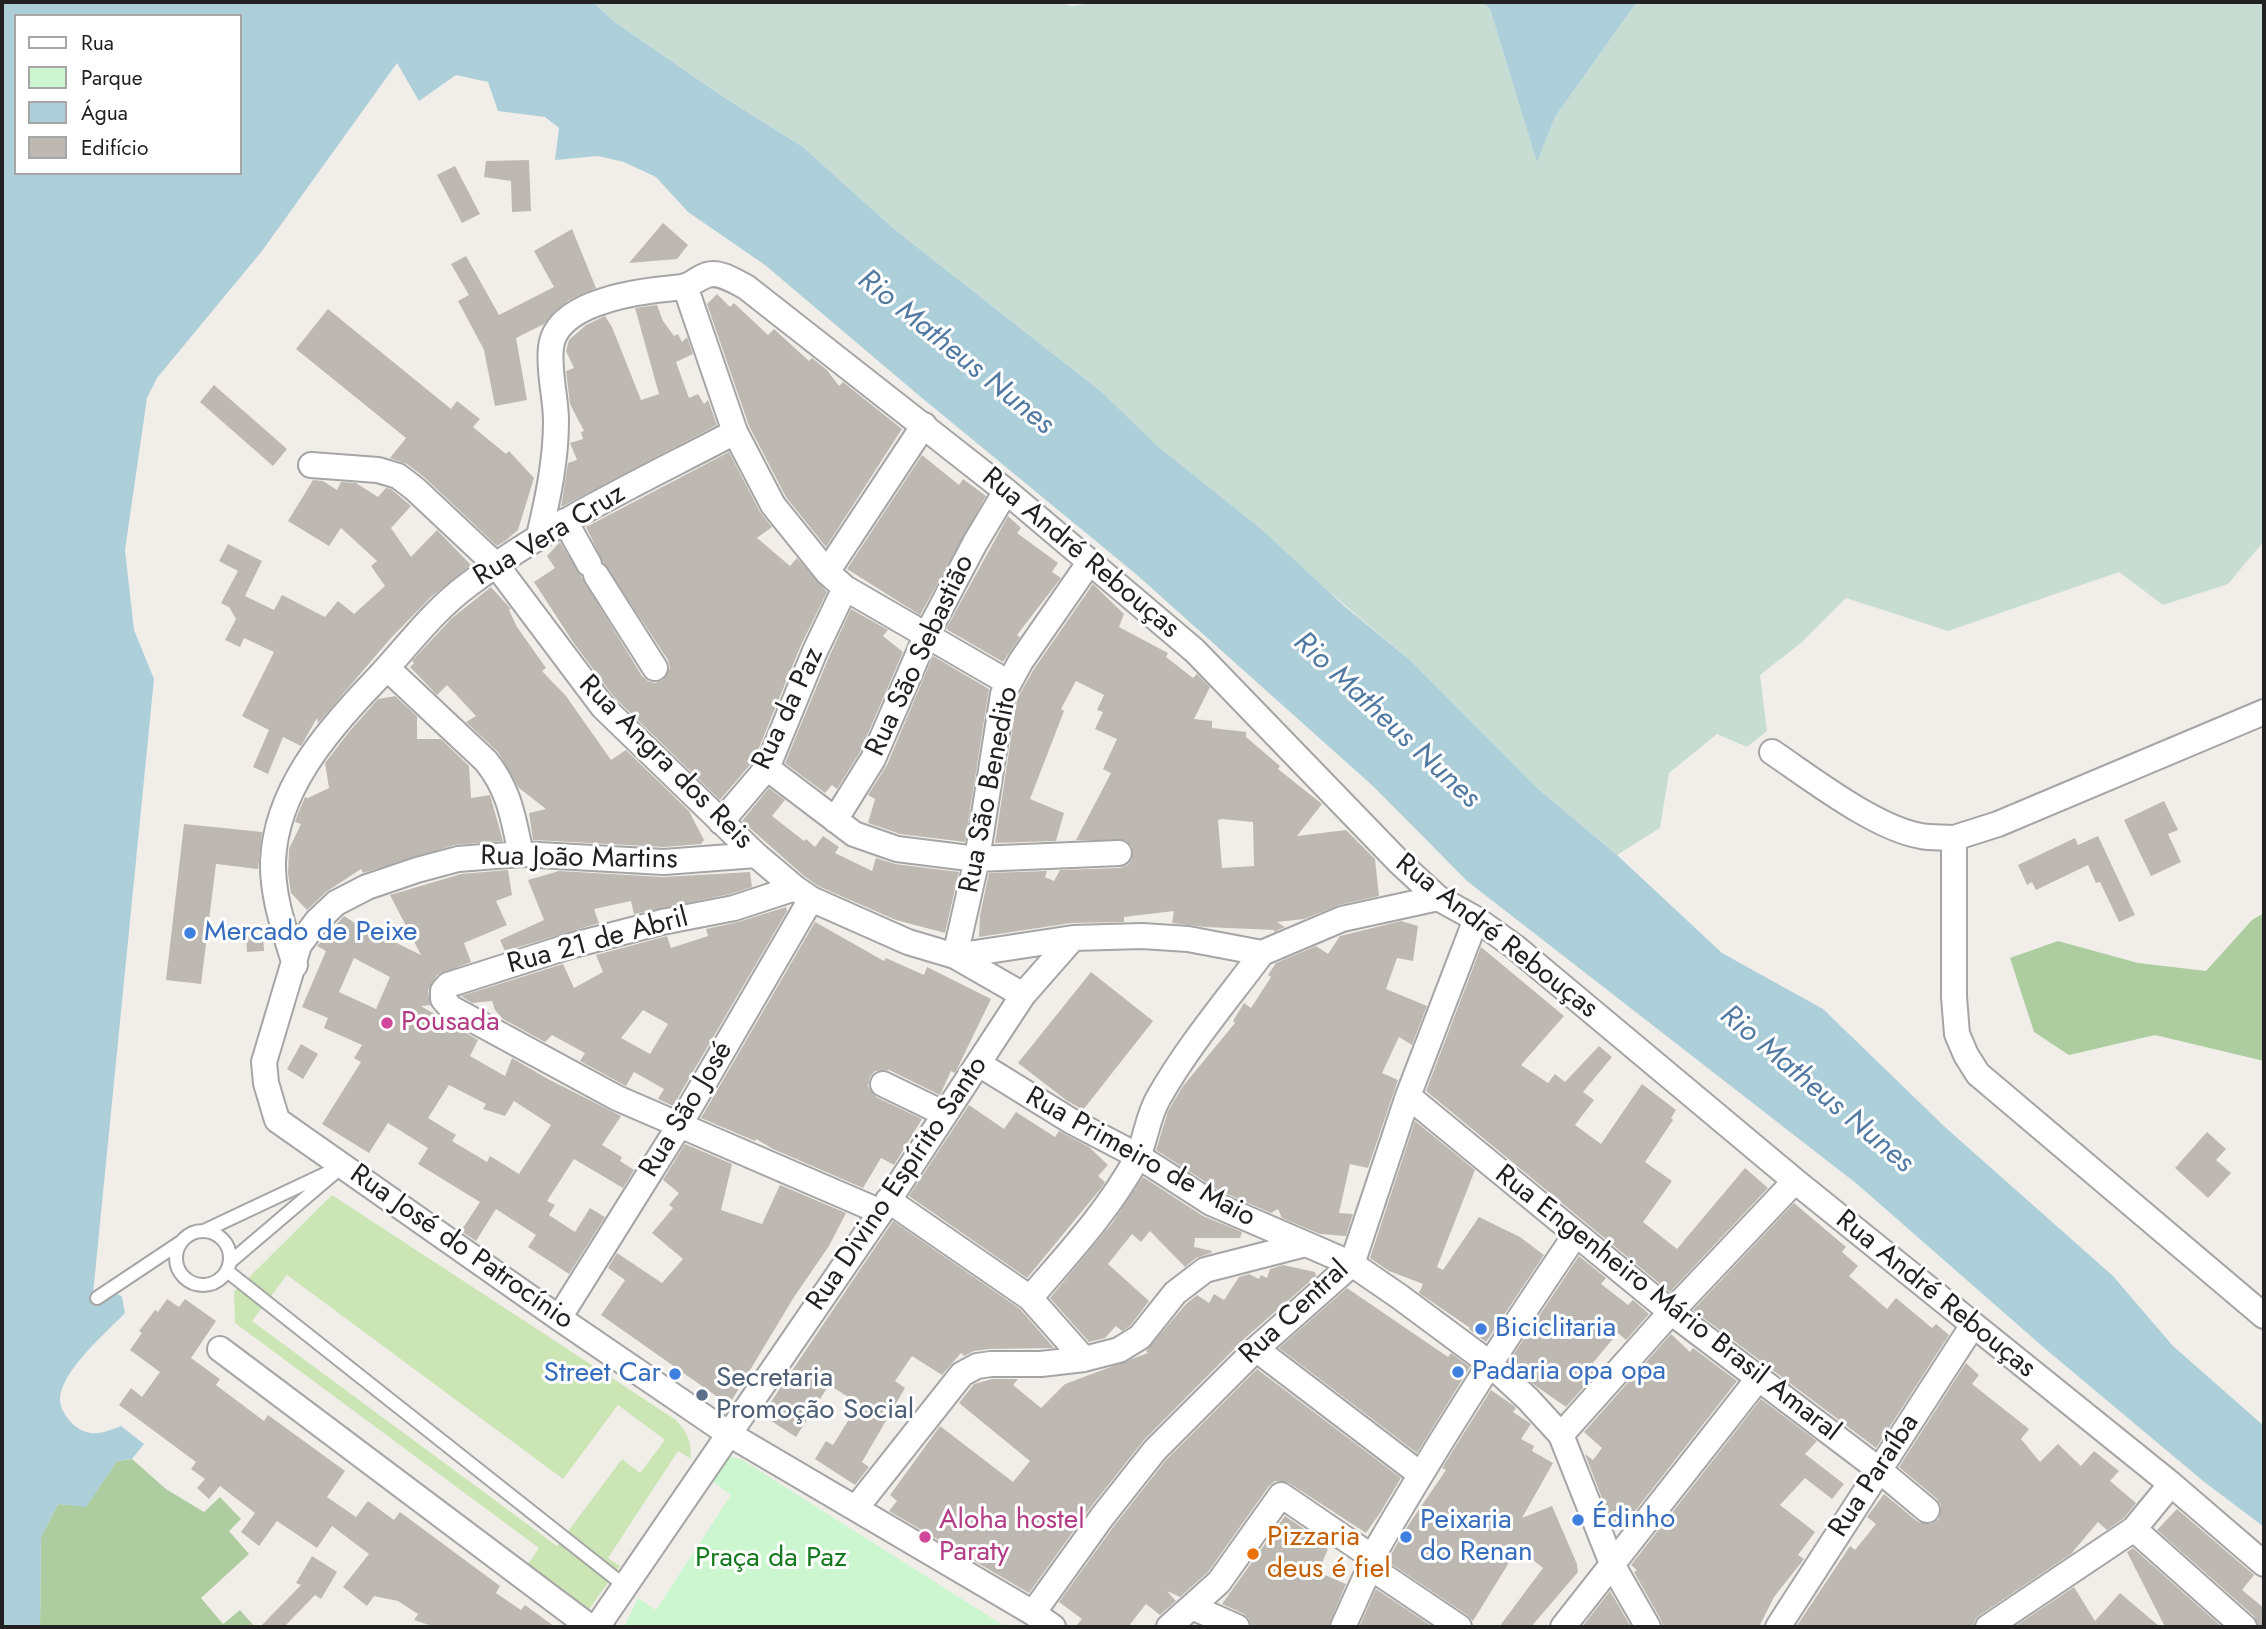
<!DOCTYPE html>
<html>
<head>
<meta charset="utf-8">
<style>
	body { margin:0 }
	#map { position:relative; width:2266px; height:1629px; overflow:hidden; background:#f1eee9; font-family:Jost,sans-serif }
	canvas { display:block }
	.frame { position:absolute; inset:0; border:4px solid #212121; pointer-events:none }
	.legend { position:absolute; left:14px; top:14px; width:228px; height:161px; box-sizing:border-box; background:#fff; border:2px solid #a6a6a6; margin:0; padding:9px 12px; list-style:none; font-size:21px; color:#212121 }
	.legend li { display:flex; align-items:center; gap:14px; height:35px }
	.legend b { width:35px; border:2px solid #a6a6a6 }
</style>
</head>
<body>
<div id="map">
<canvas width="2266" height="1629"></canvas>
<div class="frame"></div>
<ul class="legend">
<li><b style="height:9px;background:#fff"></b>Rua</li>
<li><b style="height:19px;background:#cbf6cf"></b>Parque</li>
<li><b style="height:19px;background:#adcfda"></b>Água</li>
<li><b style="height:19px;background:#beb8b2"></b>Edifício</li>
</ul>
</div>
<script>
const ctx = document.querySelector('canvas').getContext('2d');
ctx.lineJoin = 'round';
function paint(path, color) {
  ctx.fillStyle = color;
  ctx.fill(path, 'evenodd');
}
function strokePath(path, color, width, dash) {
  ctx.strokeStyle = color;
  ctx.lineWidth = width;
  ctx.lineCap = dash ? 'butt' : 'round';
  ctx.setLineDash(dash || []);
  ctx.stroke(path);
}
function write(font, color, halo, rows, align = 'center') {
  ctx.font = font + ' Jost,sans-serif';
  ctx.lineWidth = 6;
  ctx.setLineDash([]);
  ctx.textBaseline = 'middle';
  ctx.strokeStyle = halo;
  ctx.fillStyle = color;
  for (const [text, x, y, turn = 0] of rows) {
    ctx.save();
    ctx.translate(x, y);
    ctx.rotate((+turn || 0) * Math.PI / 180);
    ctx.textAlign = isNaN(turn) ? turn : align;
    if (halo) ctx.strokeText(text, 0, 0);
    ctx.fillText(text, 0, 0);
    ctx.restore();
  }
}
paint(new Path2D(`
	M332,1195L676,1420C688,1433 691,1441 691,1459L678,1451L608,1558L620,1566L587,1612L528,1564L539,1548L235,1323L234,1292ZM287,1275L563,1479L618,1405L665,1440L640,1473L622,1459L557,1546L252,1321Z`), '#cbe6b4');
paint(new Path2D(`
	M2264,913V1061L2155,1035L2069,1055L2034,1032L2010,958L2058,941L2138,963L2206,971L2252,920Z
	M132,1459L166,1489L204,1512L220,1497L241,1519L229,1531L249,1554L201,1598L223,1624L240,1610L255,1627H40L41,1537L58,1504L86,1506L117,1461Z`), '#adcda1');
paint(new Path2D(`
	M593,2H1057L1072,6L1098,2H1481L1490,9L1537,161L1555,117L1637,2H2264V541L2228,584L2163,605L2119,572L1948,631L1846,598L1802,642L1760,675L1767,731L1747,747L1717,734L1669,773L1660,828L1617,855L1537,788L1411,661L1156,446L1103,393L894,229L803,147L722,96L616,23Z`), '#c7ddd4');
paint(new Path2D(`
	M727,1456L741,1459L1006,1627H624L638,1598L656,1610L731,1495L713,1482L715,1467Z`), '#cbf6cf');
paint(new Path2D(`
	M2,2H593L616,23L722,96L803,147L894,229L1103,393L1157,446L1262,530L1343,605L1411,661L1537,788L1617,855L1722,953L1823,1009L1946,1128L2113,1276L2173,1346L2264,1426V1527L2203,1481L2042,1346L1857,1184L1467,881L1374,787L1137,575L916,393L765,265L688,212L656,177L624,162L598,156L555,160L559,128L545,117L498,111L488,82L456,75L419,101L397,63L262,251L157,378L147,398L125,550L134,630L154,679L93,1294L100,1300L118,1294L122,1297L125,1313C106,1333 62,1370 60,1398C59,1408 68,1420 75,1426C90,1438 104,1433 121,1426L144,1444L132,1459L117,1461L86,1507L58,1504L41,1537L40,1627H2ZM16,16H240V173H16Z
	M1481,2H1637L1555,117L1537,162L1490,9Z`), '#adcfda');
paint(new Path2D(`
	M529,160L531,211L512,212L511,181L484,177L486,161Z
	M455,166L480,214L462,223L437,175Z
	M663,223L688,245L677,259L629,263Z
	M572,229L596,288L569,300L554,312L544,324L516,338L527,400L495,406L484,350L458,301L469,295L451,264L466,256L499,315L554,287L534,251Z
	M717,294L730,307L734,303L768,335L774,329L809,361L812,358L827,370L839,386L843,382L902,429L826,547L786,497L749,426L707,304Z
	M657,305L663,321L674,336L678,334L682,342L687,337L693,354L676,362L689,398L698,394L704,404L708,400L717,425L561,507L568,463L577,460L570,443L583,439L581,432L584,431L570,404L566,371L574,368L566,351L569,340L586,325L605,316L612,327L641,400L659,394L635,308Z
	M328,309L451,409L457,401L480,419L473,427L506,454L509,451L534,478L518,530L505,541L497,546L424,477L407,464L390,458L406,438L296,349Z
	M214,385L287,449L273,466L200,402Z
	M729,452L760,512L772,527L757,538L790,566L797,558L827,592L801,645L754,760L720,800L614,697L573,642L534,582L555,568L547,556L560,542L642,676L648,681L655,683L663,680L670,668L668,660L603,562L586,527Z
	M922,455L959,485L963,479L986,496L920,615L847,569Z
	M313,480L323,481L337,490L341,482L356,483L378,497L386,488L391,489L411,506L391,528L411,557L437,530L471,565L431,597L391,638L318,723L317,718L301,746L283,737L268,774L253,767L269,730L242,716L274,652L244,638L240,647L225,640L236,619L229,607L221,603L238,571L219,561L228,544L262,561L245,596L274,610L282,595L325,617L338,601L354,614L385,586L371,566L377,561L341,528L329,546L288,521Z
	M1008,516L1021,528L1017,533L1058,563L1052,572L1061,578L1017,635L1020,637L1003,662L946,629Z
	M1093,584L1124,614L1119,627L1168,653L1166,657L1193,678L1197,674L1210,687L1194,719L1212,721V728L1246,732V737L1280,766L1278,769L1322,804L1297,836L1346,830L1375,859L1379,896L1339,905L1304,919L1277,922L1285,927L1274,932V930L1205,927L1172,923L1174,911L1124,917V922L1071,923L979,937L980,915L989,873L1047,871L1045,877L1054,881L1060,870L1120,868L1128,865L1132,859V846L1125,840H1076L1111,773L1103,769L1117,739L1095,729L1103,712L1097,710L1104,695L1076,681L1061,709L1064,711L1030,799L1064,813L1056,841L995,843L1017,699L1034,669ZM1222,819L1253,822L1254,866L1222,868L1218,820Z
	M491,587L511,609L509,610L517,627L546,668L542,671L566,696L611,760L626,750L689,811L704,840L701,844L664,847L533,840L529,813L546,809L519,788L498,752L466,722L476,716L447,685L437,695L410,667L414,663L412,661L452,618Z
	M851,609L888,630L883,636L903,652L860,752L837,789L832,785L825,793L785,763L829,657Z
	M933,656L989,689L965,842L900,834L868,823L875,799L868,795L887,765Z
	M395,696L417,716V739H441L469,766L471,798L490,795L503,841L454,845L363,873L361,869L326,892L307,910L291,893L288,874L289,849L301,824L295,822L297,816L305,797L308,798L329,788L325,763L349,732L378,699Z
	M769,788L785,800L772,816L804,841L806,839L815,847L823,836L839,847L835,853L872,871L876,858L895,864L959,872L945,933L896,920L818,886L804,876L742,821Z
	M2164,801L2178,830L2168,834L2181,862L2151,876L2124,820Z
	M184,824L262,832L258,869L216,864L201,984L166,980Z
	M2098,836L2135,915L2119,922L2100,882L2096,883L2088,865L2036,890L2032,882L2027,885L2018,865L2075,838L2078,845Z
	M508,870L512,895L496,901L507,925L464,943L471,962L437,975L428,990L430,1005L421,1006L478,1040L470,1056L505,1076L512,1058L548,1079L621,1116L602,1145L622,1157L620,1161L634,1170L623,1188L574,1159L547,1201L555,1205L549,1215L575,1232L590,1208L605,1217L569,1274L528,1247L536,1235L496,1209L476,1241L461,1231L480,1202L418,1164L428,1148L388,1123L369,1153L322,1124L361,1062L354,1058L362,1045L324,1028L328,1018L302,1007L326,951L317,946L344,916L367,931L368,929L421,955L390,895L461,874ZM354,958L390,977L376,1009L339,992ZM449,1085L486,1104L483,1109L505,1116L514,1101L551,1125L519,1174L490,1156L487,1162L452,1141L456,1135L428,1118Z
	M559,871L663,877L750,872L752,887L730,894L634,914L631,901L594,909L599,923L505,951L500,940L544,920L528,880Z
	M786,907L787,911L673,1106L658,1099L664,1089L634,1072L626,1086L624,1085L580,1061L585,1053L552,1035L545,1042L503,1019L495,1010L492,1001L472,1003L461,996L563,964L574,988L603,972L596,955L667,936L671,948L708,936L706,929L738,922ZM643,1010L668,1024L650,1054L621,1038Z
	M1401,921L1418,926L1413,961L1397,958L1386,989L1427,1006L1412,1045L1399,1037L1382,1073L1398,1080L1368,1168L1350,1164L1339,1213L1353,1214L1346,1236L1320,1234L1282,1218L1278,1209L1271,1213L1218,1190L1156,1150L1168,1111L1183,1086L1235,1023L1233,1021L1244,1003L1251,1008L1271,977L1268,975L1276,963L1316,946L1328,954L1340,936Z
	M815,922L884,961L886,958L924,975L927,967L991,999L959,1065L955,1073L951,1071L940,1095L889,1070L875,1071L870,1077L868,1086L876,1097L922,1119L894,1165L881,1158L863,1188L773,1149L756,1139L755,1141L701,1118Z
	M263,935L264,951L247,952L246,936Z
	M1481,947L1564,1016L1521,1065L1548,1083L1555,1074L1565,1082L1599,1046L1612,1057L1583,1092L1594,1100L1575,1125L1601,1144L1642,1084L1676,1110L1671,1118L1673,1120L1645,1162L1672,1181L1643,1222L1677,1249L1745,1168L1768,1188L1670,1292L1426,1091Z
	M1091,972L1153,1021L1083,1110L1066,1100L1018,1063Z
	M301,1044L318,1054L303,1079L287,1069Z
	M969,1105L1004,1129L1016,1112L1055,1137L1059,1131L1089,1147L1108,1165L1098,1176L1105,1182L1102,1187L1027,1278L909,1196Z
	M1415,1121L1475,1170L1437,1267L1443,1270L1479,1217L1520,1237L1544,1255L1486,1342L1469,1329L1470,1328L1419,1293L1423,1284L1389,1271L1370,1258Z
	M2207,1132L2226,1149L2216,1160L2231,1173L2208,1198L2175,1168Z
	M685,1144L732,1164L721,1210L762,1224L780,1185L846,1213L829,1246L794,1297L729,1405L601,1315L625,1280L608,1268L617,1253L662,1283L683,1259L652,1233L673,1208L669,1205L679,1193L663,1180Z
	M1143,1177L1203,1216L1242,1232L1240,1238H1195L1194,1247L1212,1251L1211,1253L1196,1258L1185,1267L1150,1231L1141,1242L1132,1234L1108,1264L1149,1301L1130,1326L1122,1331L1116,1326L1105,1338L1089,1342L1050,1298L1113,1222Z
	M1794,1203L1846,1247L1842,1252L1858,1266L1849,1276L1887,1309L1896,1298L1932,1328L1936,1324L1949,1335L1876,1448L1693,1310Z
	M893,1221L1020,1309L1054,1348L989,1349L974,1351L964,1356L961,1353L942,1375L912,1356L895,1381L905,1388L862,1462L869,1467L855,1485L815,1459L826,1441L833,1445L851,1416L847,1414L855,1401L829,1385L796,1437L762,1415Z
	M1579,1256L1606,1278L1601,1284L1628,1305L1633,1300L1649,1314L1626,1340L1618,1333L1591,1365L1598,1371L1566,1407L1533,1384L1509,1361Z
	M1283,1265L1315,1272L1316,1276L1245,1338L1144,1440L1090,1508L1029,1593L889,1511L897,1501L890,1495L940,1426L1013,1482L1030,1461L959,1403L974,1384L992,1379H1018L1013,1385L1041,1408L1065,1384L1148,1353L1146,1351L1186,1304L1197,1295L1209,1303L1214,1294L1224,1300L1239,1277L1249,1274L1259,1279L1261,1275L1267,1278L1270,1269Z
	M1347,1288L1448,1357L1451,1353L1470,1367L1417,1453L1279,1348Z
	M167,1299L179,1307L185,1299L216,1321L191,1358L220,1379L216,1385L264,1421L268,1415L345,1471L327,1497L356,1517L368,1501L394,1520L400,1512L500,1586L496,1593L521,1610L525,1605L555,1627H435L414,1620L418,1614L398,1601L374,1596L367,1606L343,1587L369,1554L332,1526L317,1548L277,1521L259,1546L241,1532L255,1513L220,1486L209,1499L197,1488L205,1479L191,1469L196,1462L119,1405L131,1388L142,1397L160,1372L130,1350L142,1333L139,1331L155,1310L158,1312Z
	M1671,1334L1690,1352L1693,1348L1737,1381L1621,1529L1610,1519L1585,1454L1593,1460L1602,1448L1584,1432Z
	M1966,1363L1979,1375L1972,1384L2029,1429L2021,1439L2040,1462L2058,1444L2081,1466L2094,1451L2119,1471L2110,1481L2136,1503L2124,1518L2107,1530L2098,1522L2071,1554L1980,1615L1975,1620L1973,1627H1796L1850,1546L1855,1550L1876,1524L1867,1517L1884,1494L1918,1522L1931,1524L1939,1519L1941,1506L1937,1499L1899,1467Z
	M1257,1369L1401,1478L1380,1513L1366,1533L1289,1483L1275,1481L1269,1486L1208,1572L1180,1597L1167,1591L1176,1601L1160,1615L1146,1604L1128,1627H1075L1082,1619L1059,1602L1114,1526L1166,1460Z
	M1491,1390L1514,1406L1516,1408L1513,1412L1531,1424L1521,1439L1534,1446L1532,1451L1553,1463L1522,1518L1552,1506L1577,1564L1578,1572L1531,1627H1499L1543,1568L1518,1548L1473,1621L1467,1615L1387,1561L1409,1524L1446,1470L1442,1468Z
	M1761,1399L1817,1441L1805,1454L1844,1484L1832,1499L1805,1478L1780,1505L1815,1532L1798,1555L1804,1559L1774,1597L1759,1627H1663L1661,1620L1634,1572L1637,1570L1631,1565Z
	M2177,1509L2254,1575L2242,1590L2264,1608V1627H2258L2254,1616L2157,1530Z
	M1285,1516L1316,1537L1312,1542L1328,1549L1318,1572L1346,1584L1328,1627H1252L1249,1619L1244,1614L1222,1604Z
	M2133,1548L2222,1627H2165L2127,1552Z
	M312,1556L337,1572L321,1599L315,1595L284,1627H260L301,1585L296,1583Z
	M2074,1587L2095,1621L2120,1593L2160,1627H2014Z
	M1376,1589L1433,1627H1359Z
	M1610,1591L1631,1627H1582Z`), '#beb8b2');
const service = new Path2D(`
	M204,1231L344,1165L230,1262
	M176 1258a27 27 0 1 1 54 0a27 27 0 1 1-54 0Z
	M227,1271L625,1586
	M97,1298L181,1242`);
const minor = new Path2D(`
	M685,286L735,432L773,505L827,572L845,588L1009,683
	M311,465L378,470L398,476L415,489L497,566L603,707L756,855L795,888L811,899L908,942L955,956L1073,938L1142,936L1188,939L1262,953L1342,919L1438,898
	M565,521L589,564
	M539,536C548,498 556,460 556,421C556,397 548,371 551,347C556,306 624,294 656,290C665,289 674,288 683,287C691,285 698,278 707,275C720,271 734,281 746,287L1006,491L1195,651L1400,863L1438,898L1476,919L1515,947L1795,1181L2171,1484L2264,1564
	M827,572L924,425
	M596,575L655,668
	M387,668L486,761C510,791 513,818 521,854
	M2264,712L1998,824L1954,838V997L1957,1034L1966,1055L1978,1074L2264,1316
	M1772,752C1812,779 1875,828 1921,836C1931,838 1943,837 1954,838
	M767,768L854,834L897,849L977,859L1119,853
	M835,820L873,759L926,636L975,543L1006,491
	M721,822L767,768L815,651L845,588
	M756,855L664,862L521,854L458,859L417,870L367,887L336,903L317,921L299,945L264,1062L266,1083L277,1120L559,1318L729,1434L1033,1613L1053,1627
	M795,888L734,908L662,922L570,946L448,985L443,991V999L451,1008L617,1098L881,1212
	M295,965C285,932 272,897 273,861C276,791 325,733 372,684C404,651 430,613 468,585C550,523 644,480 735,432
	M1023,995L955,956L977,859L1003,694L1021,661L1089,563
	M979,1064L1071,1121L1138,1156L1211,1203L1306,1244
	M883,1084L945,1114
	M1408,1096L1671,1312L1878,1469L1927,1510
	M888,1200L1030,1298L1084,1359
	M1030,1298C1068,1254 1109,1210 1137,1158C1146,1140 1147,1117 1159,1097C1188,1046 1227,1000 1262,953
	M559,1318L679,1126L811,899
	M220,1349L590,1627
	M1256,1349L1420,1474
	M1561,1435L1671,1312L1795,1181
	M856,1508L962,1374L977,1366L991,1364H1041L1084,1359L1119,1350L1140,1337L1175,1293L1205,1270L1306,1244L1352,1264L1400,1297L1489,1363L1528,1399L1561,1435L1613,1566L1648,1627
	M2134,1529L2244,1627
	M1370,1567L1459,1627
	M1192,1607L1237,1627
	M1033,1613L1102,1517L1155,1450L1256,1349L1352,1264L1408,1096L1476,919
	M597,1627L881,1212L1023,995L1073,938
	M1169,1627L1219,1582L1281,1495L1372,1557
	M1343,1627L1370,1567L1372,1557C1436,1446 1504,1340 1576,1234
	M1563,1627L1758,1379
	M1778,1627L1973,1325
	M1988,1627L2134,1529L2171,1484`);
strokePath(service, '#a5a5a5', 16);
strokePath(minor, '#a5a5a5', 28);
strokePath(service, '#fff', 12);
strokePath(minor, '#fff', 24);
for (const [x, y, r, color] of [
	[190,933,7,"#3f7fe0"],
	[387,1023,7,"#d1479c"],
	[1481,1329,7,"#3f7fe0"],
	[1458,1372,7,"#3f7fe0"],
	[675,1374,7,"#3f7fe0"],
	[702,1395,7,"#5c6f8a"],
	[1578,1520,7,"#3f7fe0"],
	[925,1537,7,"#d1479c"],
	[1406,1537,7,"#3f7fe0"],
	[1253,1554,7,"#e8710a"]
]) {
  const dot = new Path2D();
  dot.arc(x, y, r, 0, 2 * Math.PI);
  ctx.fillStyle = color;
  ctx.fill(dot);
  strokePath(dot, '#fff', 2.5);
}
write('28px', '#212121', '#fff', [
	["Rua Vera Cruz",550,536,-31],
	["Rua André Rebouças",1080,554,40],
	["Rua São Sebastião",921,656,-65],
	["Rua da Paz",789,709,-65],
	["Rua Angra dos Reis",665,763,45],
	["Rua São Benedito",990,790,-79],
	["Rua João Martins",579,859,1],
	["Rua André Rebouças",1496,937,38],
	["Rua 21 de Abril",598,942,-15],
	["Rua São José",687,1110,-59],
	["Rua Primeiro de Maio",1140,1158,29],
	["Rua Divino Espírito Santo",898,1184,-56],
	["Rua José do Patrocínio",461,1248,35],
	["Rua André Rebouças",1935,1295,39],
	["Rua Engenheiro Mário Brasil Amaral",1667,1304,38],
	["Rua Central",1295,1313,-43],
	["Rua Paraíba",1875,1476,-57]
]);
write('28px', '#366cbe', '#fff', [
	["Mercado de Peixe",204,933],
	["Biciclitaria",1495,1329],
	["Padaria opa opa",1472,1372],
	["Street Car",661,1374,"right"],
	["Édinho",1592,1520],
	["Peixaria",1420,1521],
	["do Renan",1420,1553]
], 'left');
write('28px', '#b23c85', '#fff', [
	["Pousada",401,1023],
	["Aloha hostel",939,1521],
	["Paraty",939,1553]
], 'left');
write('28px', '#4e5e75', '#fff', [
	["Secretaria",716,1379],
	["Promoção Social",716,1411]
], 'left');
write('28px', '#c56008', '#fff', [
	["Pizzaria",1267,1538],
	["deus é fiel",1267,1570]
], 'left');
write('28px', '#157920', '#fff', [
	["Praça da Paz",771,1559]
]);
write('italic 30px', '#5179a2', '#fff', [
	["Rio Matheus Nunes",955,353,39],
	["Rio Matheus Nunes",1386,721,43],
	["Rio Matheus Nunes",1816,1090,40]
]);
</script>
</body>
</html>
